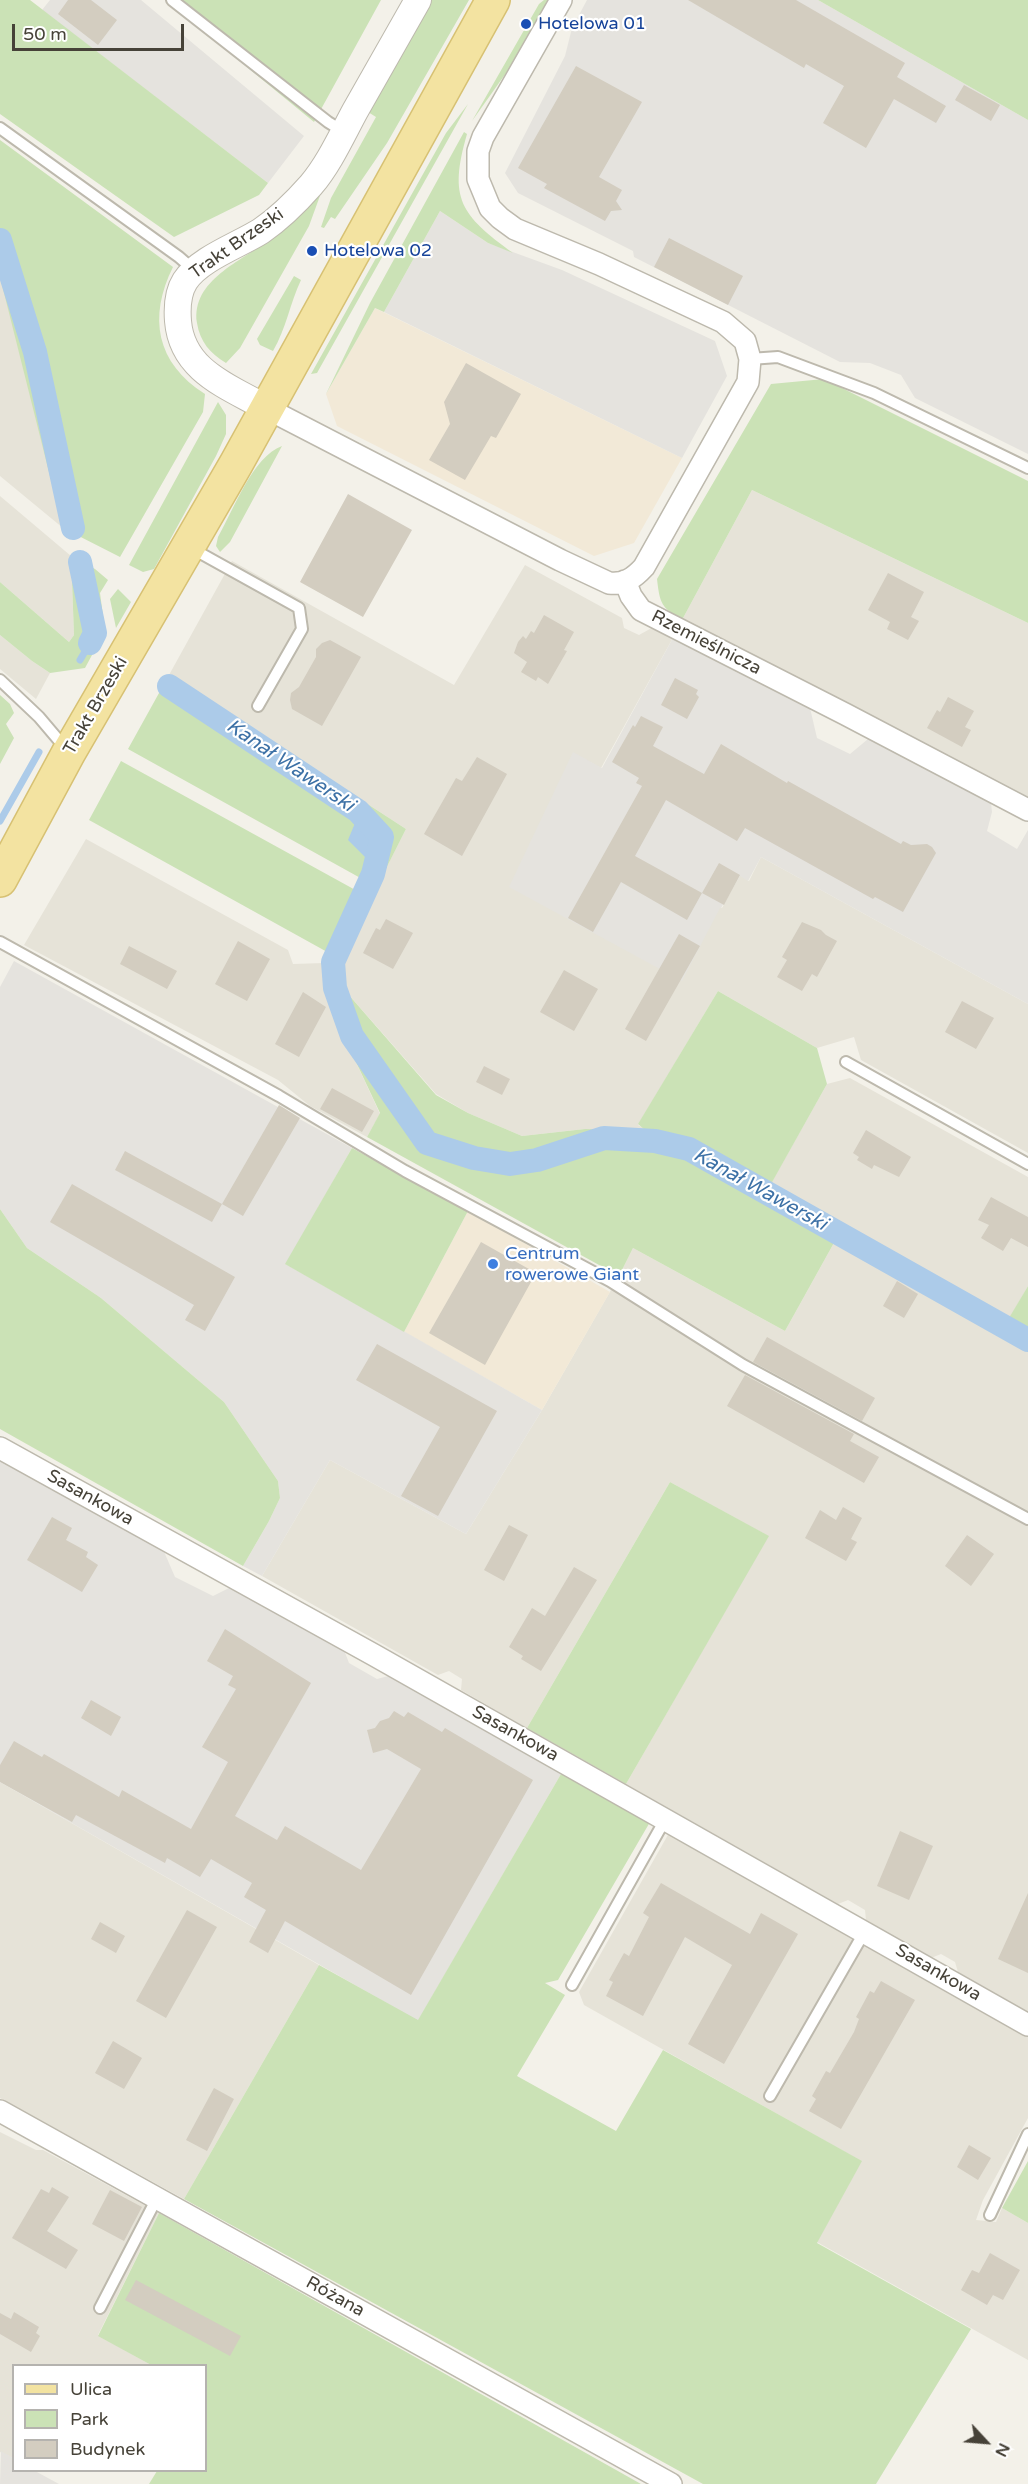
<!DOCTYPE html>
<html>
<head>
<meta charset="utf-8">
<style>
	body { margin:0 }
	#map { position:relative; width:1028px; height:2484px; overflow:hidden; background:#f3f1e9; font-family:"Varela Round",sans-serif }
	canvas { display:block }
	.legend { position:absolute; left:12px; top:2364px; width:195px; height:108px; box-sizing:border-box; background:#fff; border:2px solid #b5b3af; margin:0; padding:8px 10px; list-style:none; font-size:18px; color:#464238 }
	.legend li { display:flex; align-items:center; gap:12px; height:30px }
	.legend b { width:30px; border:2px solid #b5b3af }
	.north { position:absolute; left:956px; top:2412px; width:60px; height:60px; -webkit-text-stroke:4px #fff; paint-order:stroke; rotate:116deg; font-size:16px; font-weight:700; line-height:24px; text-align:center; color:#464238 }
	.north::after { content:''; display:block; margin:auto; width:21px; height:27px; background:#464238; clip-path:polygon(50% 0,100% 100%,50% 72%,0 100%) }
	.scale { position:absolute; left:12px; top:24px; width:172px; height:27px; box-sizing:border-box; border:3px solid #464238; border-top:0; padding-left:8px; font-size:18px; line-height:21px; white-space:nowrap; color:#464238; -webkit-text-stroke:4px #fff; paint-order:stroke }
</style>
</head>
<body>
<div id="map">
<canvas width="1028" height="2484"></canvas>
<ul class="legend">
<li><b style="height:8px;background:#f3e3a1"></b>Ulica</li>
<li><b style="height:16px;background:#cbe2b6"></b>Park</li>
<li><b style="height:16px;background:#d3cdc0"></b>Budynek</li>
</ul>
<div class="north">N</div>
<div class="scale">50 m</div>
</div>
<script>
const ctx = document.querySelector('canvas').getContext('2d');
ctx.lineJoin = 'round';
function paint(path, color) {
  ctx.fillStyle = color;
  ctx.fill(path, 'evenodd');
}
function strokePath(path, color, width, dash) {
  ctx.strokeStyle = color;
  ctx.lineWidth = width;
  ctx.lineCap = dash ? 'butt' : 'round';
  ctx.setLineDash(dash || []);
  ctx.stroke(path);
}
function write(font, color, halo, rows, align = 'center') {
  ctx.font = font + ' "Varela Round",sans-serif';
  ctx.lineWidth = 4.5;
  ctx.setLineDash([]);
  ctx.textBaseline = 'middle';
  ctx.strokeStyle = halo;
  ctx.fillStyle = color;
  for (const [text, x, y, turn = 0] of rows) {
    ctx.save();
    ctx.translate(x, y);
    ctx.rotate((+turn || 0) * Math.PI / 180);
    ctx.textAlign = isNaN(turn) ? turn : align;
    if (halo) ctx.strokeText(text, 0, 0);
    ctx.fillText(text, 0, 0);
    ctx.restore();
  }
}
paint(new Path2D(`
	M0,277L9,306L63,528L0,476Z
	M752,490L1028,623V800L682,620Z
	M0,496L71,556L74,635L69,642L0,582Z
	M232,561L454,685L525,565L622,618L624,628L639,635L657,625L674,636L601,768L573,753L720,907L722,908L740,875L749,881L761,857L1028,1004V1153L861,1060L854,1037L817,1048L718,991L638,1125L647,1130L585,1129L522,1136L468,1113L436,1094L341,986L339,961L406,829L169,675Z
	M0,635L32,661L50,673L36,699L0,669Z
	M86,839L288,950L293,964L324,963L347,1043L380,1114L367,1137L310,1106L278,1080L24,945Z
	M850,1078L1028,1177V1286L1010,1318L771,1183L827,1084Z
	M835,1241L1028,1351V2012L968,1978L958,1972L955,1962L941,1954L931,1958L866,1920L865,1910L848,1900L838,1904L626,1784L768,1536L670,1482L527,1728L461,1690L462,1679L449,1671L438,1675L262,1576L330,1460L466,1534L542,1410L619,1276L633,1248L785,1331Z
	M0,1782L319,1965L184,2199L0,2098Z
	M669,1833L1028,2036V2118L983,2200L976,2220L996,2222L1002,2208L1028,2223V2360L817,2242L861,2161L584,2005L579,1992Z
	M0,2132L36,2150H43L159,2213L98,2335L151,2365L14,2366L13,2458L0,2452Z`), '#e6e3d8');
paint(new Path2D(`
	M375,308L682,458L634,543L594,556L337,426L326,394Z
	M468,1211L610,1292L542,1410L404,1332Z`), '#f2e9d7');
paint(new Path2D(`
	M50,0H141L304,136L268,183L42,10Z
	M587,0H818L1028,120V454L915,398L901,375L870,363L840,362L634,257L633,251L518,193L505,173L565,56L572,28Z
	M440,211L488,243L562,270L715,341L727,376L682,458L384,312Z
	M674,636L810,708L817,738L850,754L868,739L991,803L992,812L987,831L1017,849L1028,830V1004L761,857L748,881L740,876L721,908H720L682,981L509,887L573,752L602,768Z
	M14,961L352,1148L286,1264L542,1410L466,1534L330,1460L262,1576L243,1566L269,1521L280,1498L278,1481L224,1402L101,1298L27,1248L0,1209V987Z
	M0,1455L162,1547L175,1577L213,1596L233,1586L344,1650L349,1663L377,1679L392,1675L561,1774L418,2021L0,1782Z
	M1,2451L13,2458L14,2470L35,2471L59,2484H0Z`), '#e5e3de');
paint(new Path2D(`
	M0,0H30L268,183L259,195L174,237L0,114Z
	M165,0H381L314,122Z
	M432,0H469L387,143L335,219L331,217L324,228L321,227L331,198L376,117L368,112Z
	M544,0H549L511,66L472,121L539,4Z
	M818,0H1028V120Z
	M468,104L317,373L311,374L446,133Z
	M464,132L467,134C448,199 461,215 513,253L488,243L440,211L384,312L375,308L326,394L370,303Z
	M0,140L173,267C148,317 156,363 205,394L203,412L120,557L63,528L0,277Z
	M321,193L309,226L240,348L226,363C210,353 200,342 197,323C191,280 242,261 269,240C287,225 304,208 321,193Z
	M294,276L301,280C290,303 286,329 273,351L260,345L257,339Z
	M824,379L1028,481V623L752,490L682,620C661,607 660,604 657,579L771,384Z
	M218,402L226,415V434L216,456L154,569L143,572L129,565Z
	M282,446L230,542L220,552L216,546L218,537C233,511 253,456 282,446Z
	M71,556L95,569L108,580L100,593L105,631L85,668L50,673L32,661L0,635V582L69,642L74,635Z
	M118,589L131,602L116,628L110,599Z
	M169,675L406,829L340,960L341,986L436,1095L468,1113L522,1136L585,1129L645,1130L638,1124L718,991L817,1048L827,1084L771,1184L1009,1318L1028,1286V1351L835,1241L785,1331L633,1248L619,1276L367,1137L380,1113L347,1043L324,963L329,953L89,820L121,761L359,892L364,880L128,749Z
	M0,695L10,704L14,713L6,724L14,738L0,764Z
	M352,1148L468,1211L404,1332L285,1264Z
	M0,1209L27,1248L101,1298L224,1402L278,1481L280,1498L269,1521L243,1566L0,1429Z
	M670,1482L769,1536L626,1784L527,1728Z
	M561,1774L650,1822L558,1980L545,1983L565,1995L517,2076L616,2131L663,2050L862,2161L817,2243L971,2329L876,2484H703L184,2199L319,1965L418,2020Z
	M1028,2161V2223L1002,2208Z
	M159,2213L641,2484H149L157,2471L206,2470V2366L151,2365L98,2336Z`), '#cbe2b6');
paint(new Path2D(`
	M360,811L381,819V848L367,859L348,840Z`), '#accbe9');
strokePath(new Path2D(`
	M80,660L90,643
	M0,821L39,752`), '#accbe9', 7);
strokePath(new Path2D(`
	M0,240L35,352L73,528
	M80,562L95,633L90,643
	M169,686L358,811L382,837L373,874L333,962L335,988L352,1036L427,1143L474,1158L510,1164L537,1160L604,1138L655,1141L689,1149L1028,1340`), '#accbe9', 24);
paint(new Path2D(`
	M68,0H91L117,20L98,45L58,14Z
	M688,0H796L905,63L897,77L946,106L936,123L894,99L866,148L823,123L844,86L806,64L804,68Z
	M576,66L642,102L599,177L622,190L616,201L622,210L611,211L605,221L544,188L547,184L518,168Z
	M964,85L1000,105L991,121L955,100Z
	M669,238L743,276L728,305L654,267Z
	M466,363L521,394L496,438L491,436L465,480L429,460L450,424L444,402Z
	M348,494L412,530L363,617L300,582Z
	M888,573L924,592L911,617L919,621L908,640L887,629L890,622L868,610Z
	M544,615L574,632L564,650L567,651L548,684L538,677L536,681L521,672L527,662L514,653L518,642L523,636L526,639L531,631L534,633Z
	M330,640L361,657L322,726L292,709L290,700L291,693L299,687L316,657V649L322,643Z
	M675,678L698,690L696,694L699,697L687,719L661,705Z
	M948,697L974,711L965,727L971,730L962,747L927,728L937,710L940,712Z
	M641,716L663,727L653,746L704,774L721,744L787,783L788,781L901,844L903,841L911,845L927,844L932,847L936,853L903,912L875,897L873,899L745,828L737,841L666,800L635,856L702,893L687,920L621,882L593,932L568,918L642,786L636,783L639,778L612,762L633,725L635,727Z
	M477,757L507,774L462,856L424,834L456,778L462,781Z
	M719,863L740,875L724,905L702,893Z
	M386,919L413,933L393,969L363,953L376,928L380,930Z
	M802,922L821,930L826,935L837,941L817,977L812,974L802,991L777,977L787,960L782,957Z
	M679,934L700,946L646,1041L625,1029Z
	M238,941L270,959L247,1001L215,984Z
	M129,946L177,971L167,989L120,964Z
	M564,970L598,989L574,1031L540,1012Z
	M303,992L326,1007L299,1057L275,1044Z
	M962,1001L994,1018L976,1049L945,1032Z
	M484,1066L510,1079L502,1095L476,1082Z
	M332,1088L374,1111L362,1132L320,1109Z
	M279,1105L300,1118L243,1216L222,1204L212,1222L115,1170L125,1151L222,1204Z
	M866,1130L911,1157L899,1177L874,1165L872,1169L857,1160L859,1157L853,1153Z
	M72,1184L235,1277L205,1331L185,1320L194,1305L50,1222Z
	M991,1197L1028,1217V1247L1011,1238L1003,1251L981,1238L989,1225L978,1220Z
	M481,1242L536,1273L485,1365L429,1333Z
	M897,1281L918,1294L904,1318L883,1306Z
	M767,1337L875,1398L862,1421L753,1362Z
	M377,1344L497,1411L438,1516L401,1496L440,1427L356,1380Z
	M745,1375L854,1434L850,1441L879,1457L864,1483L727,1406Z
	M843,1507L862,1518L851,1539L857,1542L846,1561L805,1538L820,1510L836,1520Z
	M52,1517L72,1528L66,1540L88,1552L86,1557L98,1565L82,1592L27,1560Z
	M509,1525L528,1535L504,1581L484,1570Z
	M967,1535L994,1554L971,1586L945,1566Z
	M574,1567L597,1580L541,1671L521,1659L523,1656L509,1647L532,1608L545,1616Z
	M225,1629L311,1683L235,1816L277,1840L285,1826L361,1870L421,1769L387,1749L373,1753L367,1730L375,1728L380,1721L389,1718L394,1711L404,1717L408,1712L442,1732L445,1728L533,1780L411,1995L285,1921L268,1953L249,1942L266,1910L244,1897L252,1883L211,1859L200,1877L167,1858L165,1863L76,1815L72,1822L0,1782V1765L14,1741L42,1757L44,1754L119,1797L122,1790L191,1829L228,1762L202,1747L236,1689L228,1685L233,1676L207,1661Z
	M91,1700L121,1717L111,1736L81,1718Z
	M900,1831L933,1846L909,1900L877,1886Z
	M661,1883L750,1934L761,1913L798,1934L724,2064L688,2044L732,1965L685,1937L643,2016L606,1996L613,1982L609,1980L624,1953L629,1956L649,1917L643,1913Z
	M1028,1893V1973L998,1959Z
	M187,1910L217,1927L166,2018L136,2001Z
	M100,1922L125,1936L116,1953L91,1939Z
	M881,1981L915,2000L841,2129L809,2111L816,2099L812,2096L826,2071L830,2073L854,2032L859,2019L856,2017L870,1991L874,1993Z
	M113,2041L142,2058L124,2089L95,2073Z
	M214,2088L234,2099L207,2151L186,2140Z
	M969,2145L991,2158L978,2180L957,2167Z
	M52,2187L69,2197L47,2231L78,2250L66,2269L12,2238L41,2189L49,2193Z
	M110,2190L142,2207L124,2241L92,2224Z
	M990,2253L1020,2270L1003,2300L993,2295L987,2305L961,2290L972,2270L979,2273Z
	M136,2280L241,2336L230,2356L125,2300Z
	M14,2312L39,2327L36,2333L40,2336L31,2352L0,2334V2313L11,2319Z`), '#d3cdc0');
const service = new Path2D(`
	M172,0L328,122L344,132
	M0,128L179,257L195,271
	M750,359L778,357L874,393L1028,468
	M191,548L299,608L302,629L258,706
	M0,680L39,717L67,750
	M0,942L279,1096L405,1171L610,1281L743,1365L1028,1519
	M846,1062L1028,1164
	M572,1985L666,1818
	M770,2096L865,1931
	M990,2215L1028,2134
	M100,2308L157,2198`);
const minor = new Path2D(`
	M266,408L560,560L609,583C624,585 634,578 644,567L748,382L750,359L745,341L723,322L599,264L515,229L500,218L490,208L478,179V151L483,137L561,0
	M625,581L631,596L641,610L845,714L1028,810
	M0,1448L374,1655L1028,2025
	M0,2111L671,2484`);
const tertiary = new Path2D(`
	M266,408C228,386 182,371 178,321C177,308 178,292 185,281C199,259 239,245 261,231C280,218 296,202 311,185C329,164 342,135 355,111C376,74 397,37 418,0`);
const primary = new Path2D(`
	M0,880L69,752L236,464L493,0`);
strokePath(service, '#bdb9ad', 14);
strokePath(minor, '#bdb9ad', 24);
strokePath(tertiary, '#bdb9ad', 28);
strokePath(primary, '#d7c173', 36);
strokePath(service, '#fff', 10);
strokePath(minor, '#fff', 21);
strokePath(tertiary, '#fff', 26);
strokePath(primary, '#f3e3a1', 33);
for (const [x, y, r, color] of [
	[526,24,6,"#1a4fb4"],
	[312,251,6,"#1a4fb4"],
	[493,1264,6,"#3f7fe0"]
]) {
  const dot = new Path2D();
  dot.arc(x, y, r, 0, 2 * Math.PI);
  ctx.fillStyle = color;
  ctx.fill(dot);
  strokePath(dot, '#fff', 2);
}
write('18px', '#164399', '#fff', [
	["Hotelowa 01",538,24],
	["Hotelowa 02",324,251]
], 'left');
write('18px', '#464238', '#fff', [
	["Trakt Brzeski",237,244,-35],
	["Rzemieślnicza",706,643,27],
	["Trakt Brzeski",96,706,-60],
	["Sasankowa",90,1498,29],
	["Sasankowa",515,1734,29],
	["Sasankowa",938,1973,30],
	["Różana",335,2297,29]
]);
write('18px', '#366cbe', '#fff', [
	["Centrum",505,1254],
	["rowerowe Giant",505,1275]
], 'left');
write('italic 20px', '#3d71a6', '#fff', [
	["Kanał Wawerski",290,766,34],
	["Kanał Wawerski",760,1190,29]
]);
</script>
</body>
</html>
